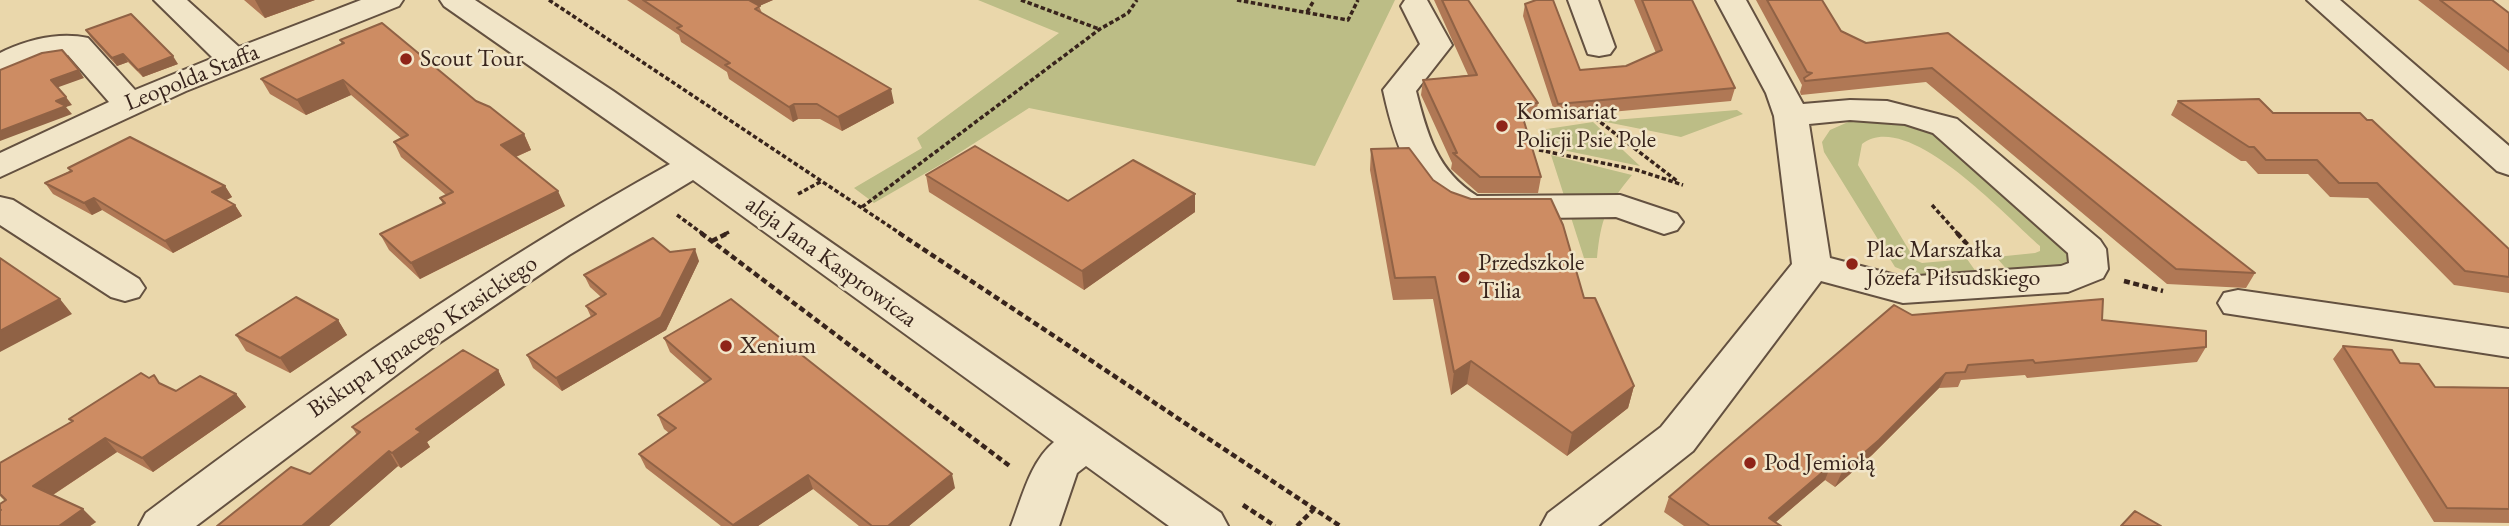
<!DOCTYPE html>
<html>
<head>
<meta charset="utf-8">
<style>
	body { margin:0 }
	canvas { display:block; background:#ead7ab }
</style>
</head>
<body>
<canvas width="2509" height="526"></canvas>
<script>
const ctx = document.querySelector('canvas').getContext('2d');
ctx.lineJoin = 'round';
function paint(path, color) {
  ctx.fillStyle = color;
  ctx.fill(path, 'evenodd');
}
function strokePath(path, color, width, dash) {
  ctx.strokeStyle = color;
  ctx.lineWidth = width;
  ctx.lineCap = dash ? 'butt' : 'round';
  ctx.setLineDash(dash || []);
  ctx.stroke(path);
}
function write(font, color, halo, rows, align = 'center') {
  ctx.font = font + ' "EB Garamond",serif';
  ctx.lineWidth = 5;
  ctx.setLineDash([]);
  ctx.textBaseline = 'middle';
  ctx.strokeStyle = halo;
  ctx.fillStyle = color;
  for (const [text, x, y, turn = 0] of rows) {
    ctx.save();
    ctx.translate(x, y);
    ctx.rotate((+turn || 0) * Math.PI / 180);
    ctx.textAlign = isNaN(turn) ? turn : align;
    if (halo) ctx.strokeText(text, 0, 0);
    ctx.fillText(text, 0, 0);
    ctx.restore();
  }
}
paint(new Path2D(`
	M978,0H1395L1315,166L1029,108L945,162L874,203L854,188L922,148L917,138L1059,33Z
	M1737,110L1743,114L1681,137L1601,121Z
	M1855,119L1899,120L1937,134L2075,252C2067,275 2031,271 2010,273L1996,257L2035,253L2040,251V246C2006,217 1908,108 1862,144L1858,165L1915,260L1922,263L1967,259L1979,276L1923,278L1895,267L1824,152L1822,142L1830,130Z
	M1593,122L1640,166L1548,147L1542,133L1547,129Z
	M1551,155L1632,175C1606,207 1601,218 1597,258H1584Z`), '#bcbd86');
const minor = new Path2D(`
	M154,0H187L239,47L361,0H403L399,6L186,91L0,177V153L109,102L68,55C33,56 28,71 0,78V53L6,50C31,39 61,32 88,38L135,90L213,58Z
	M440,0H475L613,91L1221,513L1228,526H1169L1086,466L1077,473L1059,526H1011C1022,498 1030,462 1054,442L693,180L569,255L436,345L196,526H139L146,513C315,386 486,266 670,164L444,6Z
	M1405,0H1427L1452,45L1416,91C1427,134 1437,171 1477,196L1620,195L1677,214L1683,222L1677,230L1664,234L1616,217L1469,219C1412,205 1394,140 1383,90L1420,44L1401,6Z
	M1568,0H1598L1615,47L1610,54L1599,56L1588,54Z
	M1716,0H1746L1803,104L1850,100L1887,101L1957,119L2100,240L2106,249L2108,269L2103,278L2068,292L1903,303L1821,281L1693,451L1598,526H1541L1548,513L1661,427L1792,264L1774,116L1766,93ZM1850,120L1905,124L1933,133L2068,253L2069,263L2061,266L1903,277L1830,258L1809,124Z
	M2307,0H2340L2509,146V175L2497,171Z
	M0,197L13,200L139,279L145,288L139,297L125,301L111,297L0,225Z
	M2238,290L2509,329V357L2224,313L2218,303L2224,293Z`);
strokePath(minor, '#645140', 4);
strokePath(new Path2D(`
	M549,0L901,234
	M1021,0L1099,29
	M1237,0L1348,20L1358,0
	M1307,12L1313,2
	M1595,118L1677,181
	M1539,150L1637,170L1683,185
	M798,194L822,181
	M1932,205L1958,234
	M862,207L1100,29L1128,13L1137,0
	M677,215L703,234
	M725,234L729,232`), '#38241c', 3.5, [4.5, 2.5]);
strokePath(new Path2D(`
	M701,233L1011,467
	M899,233L1340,526
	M1957,233L1973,251
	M712,241L728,233
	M2124,281L2163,291
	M1243,505L1275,526
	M1297,526L1314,509`), '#38241c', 4.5, [6, 3.5]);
paint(minor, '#f1e5c8');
paint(new Path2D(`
	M244,0H315L265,18Z
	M627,0H773L759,6L762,13L894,103L842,131L820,119H798L793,122L729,79L727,72L681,42L679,35Z
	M1434,0H1468L1538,103L1535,119L1523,120L1541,177L1538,193H1478L1451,169L1452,163L1421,95L1423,80L1468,75Z
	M1634,0H1692L1735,88L1731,101L1556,117L1523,16L1525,4L1580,70L1626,66L1656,53Z
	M1756,0H1822L1841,31L1866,43L1948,33L2255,273L2246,288L2167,284L1926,82L1801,95L1800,92L1802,85Z
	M2418,0H2492L2509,13V71Z
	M86,30L178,64L143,77L128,62L117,66L91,38Z
	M340,40L476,101L524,134L531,150L516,157L565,206L420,279L389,250L380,234L443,204L440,198L446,195L401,157L394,142L401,138L351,95L306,115L270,94L261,79L342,44Z
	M2178,101L2273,113L2509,249V293L2454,285L2368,198L2330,197L2308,174H2258L2246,161H2241L2171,115Z
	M1371,149L1433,180L1584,298L1634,386L1628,408L1567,456L1467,384L1451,395L1433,299L1393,300L1370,170Z
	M68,168L225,186L232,197L226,200L235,205L242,216L173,253L102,210L92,215L53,194L45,183L70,171Z
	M926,175L1068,201L1195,194V212L1084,290L929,192Z
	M670,252L699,261L666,330L562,391L533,368L527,355L591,317L586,306L601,297L590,287L584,275Z
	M1912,315L2102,320L2206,347L2197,362L2027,378L2025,375L1961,380L1958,387L1939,388L1872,455L1835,487L1825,480L1776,522L1781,526H1684L1664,512L1669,497Z
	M338,320L347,335L290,373L246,351L236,335Z
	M664,338L955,488L909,526H859L813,489L758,526H721L646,468L639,454L669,433L664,429L658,415L705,383L670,352Z
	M2343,346L2435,387L2509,388V523L2434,522L2333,359Z
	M498,370L505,385L427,442L430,447L401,468L398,466L329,526H217L310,474L357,435L352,427Z
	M154,375L160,384L176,391L236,394L246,407L153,472L117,452L53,495L96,522L90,526H0V504L5,501L0,496V463L72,422L69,419Z`), '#b07855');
paint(new Path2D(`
	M255,0H315L265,18Z
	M745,0H773L748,11Z
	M123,54L128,62L117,66L112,58Z
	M173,56L178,64L143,77L138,70Z
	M79,70L84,78L56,88L51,80Z
	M343,80L351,95L306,115L297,100Z
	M891,89L894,103L842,131L838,117Z
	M66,97L72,105L66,107L72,114L0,141V131L56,101Z
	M794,104L798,119L793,122L789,107Z
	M524,134L531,150L508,160L501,145Z
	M225,186L232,197L219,204L212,192Z
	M558,191L565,206L420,279L411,263Z
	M1195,194V212L1084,290L1082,271Z
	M94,198L102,210L92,215L84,203Z
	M235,205L242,216L173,253L165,241Z
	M695,249L699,261L666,330L562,391L556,378Z
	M60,299L72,314L0,352V331Z
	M338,320L347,335L290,373L280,358Z
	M1471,361L1467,384L1451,395L1454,372Z
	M498,370L505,385L427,442L430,447L401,468L392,453L416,429Z
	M1946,373L1939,388L1872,455L1835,487L1842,472Z
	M1634,386L1628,408L1567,456L1572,433Z
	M236,394L246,407L153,472L142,458Z
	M105,438L117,452L45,500L33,486Z
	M389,451L398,466L329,526H302Z
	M1831,465L1825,480L1771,526L1769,518Z
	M952,474L955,488L909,526H888Z
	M808,475L813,489L758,526H733V525Z
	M83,509L96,522L90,526H59Z`), '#906245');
const building = new Path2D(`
	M643,0H749L760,6L755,9L891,89L838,117L817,104H794L789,107L725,65L730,63L677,28L682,26Z
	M1442,0H1468L1538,103L1519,105L1541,177H1480L1453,153H1457L1423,80L1477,75Z
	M1536,0H1553L1580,70L1626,66L1662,50L1642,0H1692L1735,88L1558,104L1525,4Z
	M1767,0H1822L1841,31L1866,43L1948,33L2255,273L2176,269L1932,68L1805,81L1804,78L1812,73L1807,72Z
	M2440,0H2492L2509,13V52Z
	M131,14L173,56L138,70L123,54L112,58L86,30Z
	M382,23L476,101L490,107L524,134L501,145L558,191L411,263L380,234L445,203L440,198L453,192L394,142L408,135L343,80L297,100L261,79L344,43L340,40Z
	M62,50L79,70L51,80L66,97L56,101L66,106L0,131V70L42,53Z
	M2259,99L2273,113H2360L2367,120H2372L2509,249V277L2465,271L2377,183H2339L2317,160H2266L2254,147H2249L2178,101Z
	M130,137L225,186L212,192L235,205L165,241L94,198L84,203L45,183L72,171L68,168Z
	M975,146L1068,201L1133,160L1195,194L1082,271L926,175Z
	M1409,148L1433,180L1451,192L1471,199H1551L1563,225L1584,298H1595L1634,386L1572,433L1471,361L1454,372L1435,277L1395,278L1371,149Z
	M653,238L670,252L695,249L661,317L556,378L527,355L596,314L586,306L606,294L584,275Z
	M0,258L60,299L0,331Z
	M296,297L338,320L280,358L236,335Z
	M731,299L952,474L888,526H872L808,475L733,525L639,454L676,428L658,415L711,379L664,338Z
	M2103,299L2102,320L2206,331V347L2035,363L2033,360L1968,365L1965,372L1946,373L1879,440L1842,472L1831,465L1769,518L1781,526H1710L1669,497L1894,305L1912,315Z
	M2343,346L2392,350L2400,363L2419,364L2435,387L2509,388V509L2447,508Z
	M463,350L498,370L416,429L421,432L392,453L389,451L302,526H217L291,467L310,474L360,432L352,427Z
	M141,373L149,378L154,375L159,383L176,391L200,376L236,394L142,458L105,438L33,486L83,509L59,526H0V510H1L0,509V504L6,500L0,494V463L73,421L69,419Z
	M2135,511L2161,526H2121Z`);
paint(building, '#cd8c63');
strokePath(building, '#906245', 2);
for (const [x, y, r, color] of [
	[406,59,7,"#8f2418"],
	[1502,126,7,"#8f2418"],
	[1852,264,7,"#8f2418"],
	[1464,277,7,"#8f2418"],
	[726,346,7,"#8f2418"],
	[1750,463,7,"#8f2418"]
]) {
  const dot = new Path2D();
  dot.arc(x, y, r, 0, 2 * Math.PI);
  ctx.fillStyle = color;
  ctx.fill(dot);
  strokePath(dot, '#f1e5c8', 2.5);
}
write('24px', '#38241c', '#f1e5c8', [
	["Scout Tour",420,59],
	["Komisariat",1516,112],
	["Policji Psie Pole",1516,140],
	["Plac Marszałka",1866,250],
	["Józefa Piłsudskiego",1866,278],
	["Przedszkole",1478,263],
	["Tilia",1478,291],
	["Xenium",740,346],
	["Pod Jemiołą",1764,463]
], 'left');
write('24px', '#38241c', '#f1e5c8', [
	["Leopolda Staffa",192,78,-22],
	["aleja Jana Kasprowicza",831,262,36],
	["Biskupa Ignacego Krasickiego",423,337,-34]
]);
</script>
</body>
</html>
